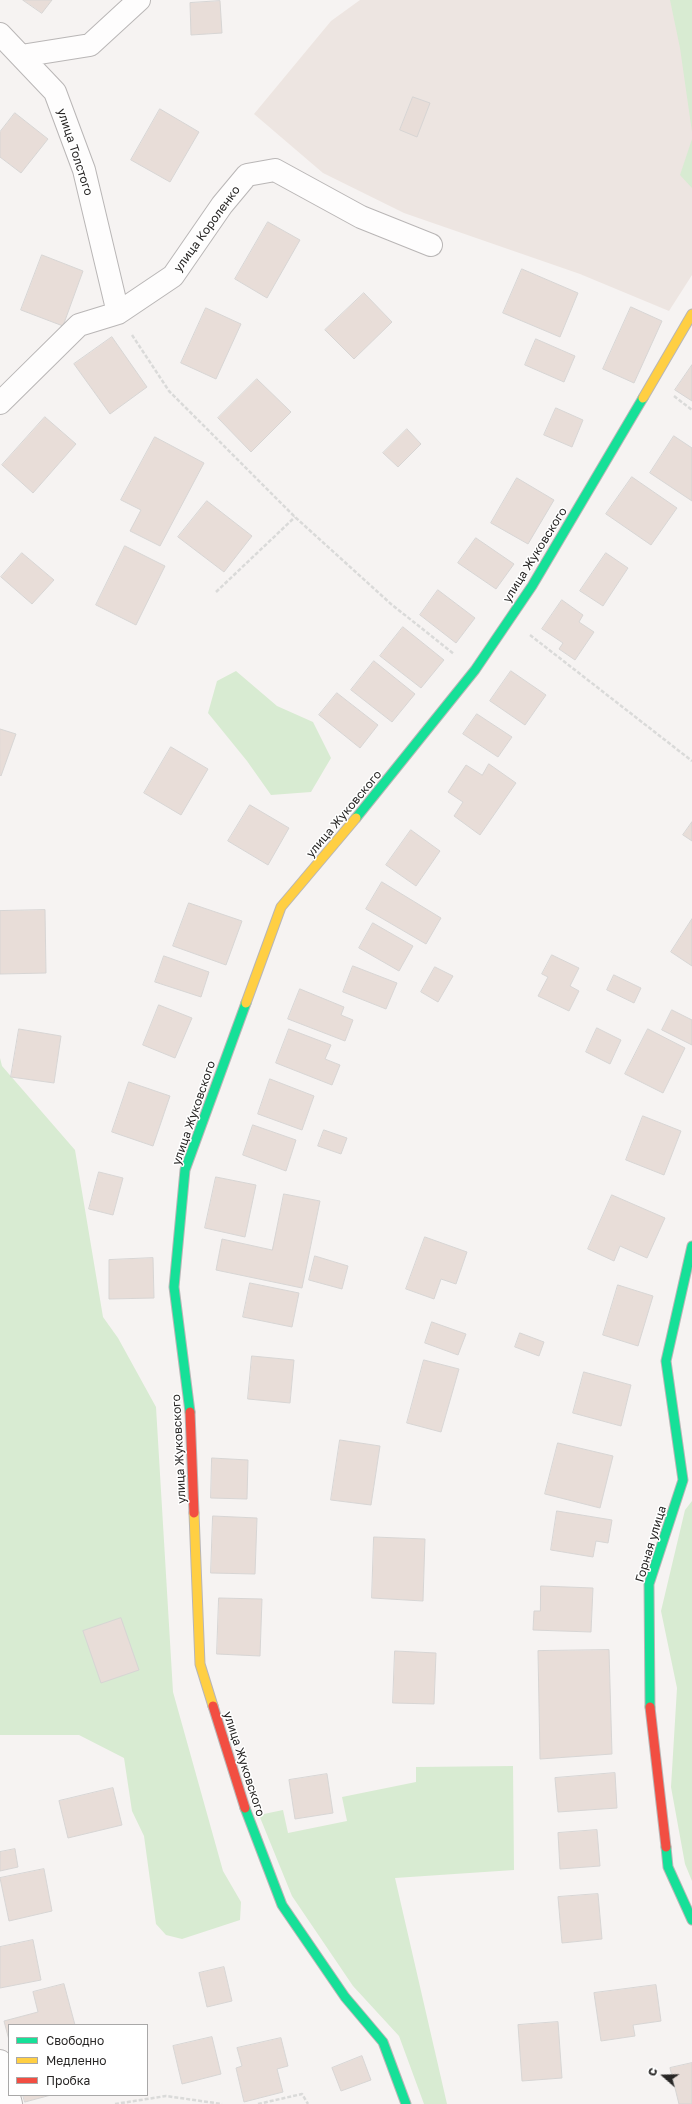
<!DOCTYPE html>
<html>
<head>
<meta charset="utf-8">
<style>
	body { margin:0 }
	#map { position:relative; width:692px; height:2104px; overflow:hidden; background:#f6f3f2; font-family:"Golos Text",sans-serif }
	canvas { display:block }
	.legend { position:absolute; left:8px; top:2024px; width:140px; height:72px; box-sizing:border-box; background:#fff; border:1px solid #a9a8a8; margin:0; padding:5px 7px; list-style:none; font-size:12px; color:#282625 }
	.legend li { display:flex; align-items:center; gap:8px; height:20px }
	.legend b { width:20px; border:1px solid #a9a8a8 }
	.north { position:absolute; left:644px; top:2056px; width:40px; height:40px; -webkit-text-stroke:3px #fff; paint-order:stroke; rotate:290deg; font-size:11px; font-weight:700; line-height:16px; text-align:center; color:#282625 }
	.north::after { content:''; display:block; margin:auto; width:14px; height:18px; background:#282625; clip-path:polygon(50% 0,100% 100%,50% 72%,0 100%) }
</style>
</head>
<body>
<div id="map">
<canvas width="692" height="2104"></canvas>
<ul class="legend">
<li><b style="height:5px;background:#16e098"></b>Свободно</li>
<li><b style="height:5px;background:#ffcf43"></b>Медленно</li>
<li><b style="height:5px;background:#f24e42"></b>Пробка</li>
</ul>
<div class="north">С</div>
</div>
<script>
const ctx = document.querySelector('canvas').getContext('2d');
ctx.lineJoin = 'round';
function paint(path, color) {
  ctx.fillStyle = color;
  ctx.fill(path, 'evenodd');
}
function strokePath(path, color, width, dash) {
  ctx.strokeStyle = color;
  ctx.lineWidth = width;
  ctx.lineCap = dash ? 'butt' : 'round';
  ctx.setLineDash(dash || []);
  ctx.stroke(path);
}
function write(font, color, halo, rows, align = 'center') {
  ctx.font = font + ' "Golos Text",sans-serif';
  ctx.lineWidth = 3;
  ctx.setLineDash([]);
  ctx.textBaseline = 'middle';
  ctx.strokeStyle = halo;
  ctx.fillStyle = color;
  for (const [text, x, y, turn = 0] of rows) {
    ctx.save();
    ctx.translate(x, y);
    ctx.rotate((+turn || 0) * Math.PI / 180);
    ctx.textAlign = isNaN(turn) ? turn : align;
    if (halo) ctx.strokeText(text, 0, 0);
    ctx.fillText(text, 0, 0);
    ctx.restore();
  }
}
paint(new Path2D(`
	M360,0H692V275L669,311L580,274L404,213L323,173L254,114L331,21Z`), '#ede5e1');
paint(new Path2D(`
	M670,0H692V132L680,48Z
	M692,139V188L680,175Z
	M236,671L277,706L313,722L331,758L311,792L271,795L247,761L208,713L217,681Z
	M0,1058L2,1066L75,1150L103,1317L118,1338L156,1407L173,1692L223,1871L241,1902L240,1920L182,1939L166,1935L156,1924L144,1836L132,1811L124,1758L79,1735H0Z
	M692,1501V1881L685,1864L671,1787L677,1688L661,1611L685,1510Z
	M513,1766L514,1870L395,1878L447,2104H424L399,2036L353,1986L292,1896L259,1815L283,1810L288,1833L347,1821L342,1797L416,1782V1767Z`), '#d8ebd2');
const building = new Path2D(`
	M23,0H52L42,13Z
	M220,1L222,33L191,35L190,3Z
	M413,97L430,103L417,137L400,130Z
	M160,109L199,132L170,182L131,160Z
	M15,113L48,139L21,173L0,157V132Z
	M268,222L300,240L267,298L235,279Z
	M42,255L83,271L63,326L21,310Z
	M522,269L578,293L560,337L503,313Z
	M364,293L392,322L354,359L325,330Z
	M631,307L662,321L634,383L603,369Z
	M206,308L241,324L216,379L181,363Z
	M112,337L147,387L110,414L74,364Z
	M536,339L575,356L564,382L525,365Z
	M692,365V401L675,390Z
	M257,379L291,412L251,452L218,418Z
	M556,408L583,420L572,447L544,435Z
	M45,417L76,444L33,493L2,465Z
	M407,429L421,444L398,467L383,453Z
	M674,436L692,448V501L650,473Z
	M155,437L204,463L160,546L130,531L141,510L121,500Z
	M632,477L677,508L651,545L606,514Z
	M517,478L554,500L528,544L491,523Z
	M207,501L252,536L224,572L178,537Z
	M476,538L514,564L496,589L458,563Z
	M125,546L165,566L136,625L96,605Z
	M22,553L54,580L32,604L1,577Z
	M606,553L628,568L603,606L580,591Z
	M438,590L475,618L456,643L420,615Z
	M562,600L583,615L579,622L594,632L575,660L559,649L563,643L542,629Z
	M403,627L444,660L421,688L380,656Z
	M374,661L415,694L392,722L351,690Z
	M511,671L546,695L525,725L490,701Z
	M337,693L378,725L360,748L319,715Z
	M477,714L512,737L498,757L463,734Z
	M0,729L16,734L1,776L0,775Z
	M171,747L208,769L181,815L144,793Z
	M489,764L516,783L480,835L454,816L463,802L448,792L466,765L482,775Z
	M250,805L289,828L268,865L228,841Z
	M692,822V841L683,835Z
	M411,830L440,851L416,886L386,865Z
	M382,882L441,918L426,944L366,909Z
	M189,903L242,921L226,965L173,946Z
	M45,910L46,973L0,974V911Z
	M692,919V966L671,952Z
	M373,923L413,946L399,971L359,948Z
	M552,955L579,968L570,986L579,991L569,1011L538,996L548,977L542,974Z
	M164,956L209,972L201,997L155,982Z
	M353,966L397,983L386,1009L343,992Z
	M435,967L453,976L438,1002L421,992Z
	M614,975L641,988L634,1003L607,990Z
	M300,989L344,1007L341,1015L353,1020L345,1041L288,1019Z
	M159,1005L192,1018L175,1058L143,1045Z
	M672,1010L692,1020V1045L662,1030Z
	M597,1028L621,1040L610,1064L586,1052Z
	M19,1029L61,1036L54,1083L11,1077Z
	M289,1029L331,1045L325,1059L340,1065L332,1085L276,1063Z
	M648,1029L685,1048L663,1093L625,1074Z
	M270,1079L314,1096L302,1130L258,1114Z
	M129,1082L170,1096L153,1146L112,1132Z
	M643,1116L681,1131L664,1175L626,1160Z
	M253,1125L296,1140L286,1171L243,1155Z
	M324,1130L347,1138L341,1154L318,1146Z
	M99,1172L123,1178L113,1215L89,1209Z
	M216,1177L256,1185L245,1237L205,1228Z
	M284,1194L320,1201L302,1288L216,1270L222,1239L272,1250Z
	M612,1195L665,1218L647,1258L620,1246L614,1261L588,1249Z
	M425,1237L467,1252L456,1284L441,1279L434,1299L406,1289Z
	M315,1256L348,1266L342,1289L309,1280Z
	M153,1258L154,1298L109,1299V1260Z
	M250,1283L299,1293L292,1327L243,1317Z
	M618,1285L653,1296L638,1346L603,1335Z
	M432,1322L466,1334L458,1355L425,1343Z
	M520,1333L544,1342L539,1356L515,1347Z
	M252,1356L294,1360L290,1403L248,1399Z
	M424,1360L459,1369L441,1432L407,1423Z
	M584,1372L631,1385L621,1426L573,1413Z
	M340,1440L380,1446L371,1505L331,1500Z
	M558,1443L613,1456L600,1508L545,1494Z
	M212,1458L248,1460L247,1499L211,1498Z
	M557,1511L612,1520L608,1543L596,1541L593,1557L551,1550Z
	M213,1516L257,1518L255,1574L211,1573Z
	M374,1537L425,1539L423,1601L372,1598Z
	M541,1586L593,1588L591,1632L533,1630L534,1611H540Z
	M219,1598L262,1599L260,1656L217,1654Z
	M121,1618L139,1670L101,1683L83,1631Z
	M609,1650L612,1754L540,1759L538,1651Z
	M395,1651L436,1653L434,1704L393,1703Z
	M615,1773L617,1808L558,1812L555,1778Z
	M327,1774L333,1813L295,1819L289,1780Z
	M113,1788L122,1825L68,1838L59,1801Z
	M597,1830L600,1866L560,1869L558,1833Z
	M15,1849L18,1867L0,1871V1852Z
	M44,1869L52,1911L9,1921L0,1878Z
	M598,1894L602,1939L562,1943L558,1897Z
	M33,1940L41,1980L0,1988V1947Z
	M224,1967L232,2001L207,2007L199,1973Z
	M64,1984L75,2025H9V2040L4,2021L38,2012L33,1992Z
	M656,1985L661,2021L633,2025L635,2036L601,2041L594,1993Z
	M558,2022L562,2078L522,2081L518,2025Z
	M212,2037L221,2074L182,2084L173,2046Z
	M281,2038L288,2066L277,2069L283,2092L244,2102L236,2068L242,2066L237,2048Z
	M362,2056L371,2080L341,2091L332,2068Z
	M692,2063V2104H679L670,2068Z
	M23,2095H51L25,2102Z`);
paint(building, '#e8ddd8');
strokePath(building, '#d7d5d4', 1);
const street = new Path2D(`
	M0,34L55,92L84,170L118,313
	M21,56L90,45L139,0
	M0,403L79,325L118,313L173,276L222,205L247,175L275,170L361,217L431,245
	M0,2061L11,2104`);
const fast = new Path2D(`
	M356,818L475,670L532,586L643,398
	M190,1412L174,1287L185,1170L246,1003
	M650,1707L649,1584L683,1480L666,1361L692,1246
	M245,1808L282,1905L345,1997L383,2042L406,2104
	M666,1847L668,1867L692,1920`);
const slow = new Path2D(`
	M643,398L692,314
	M246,1003L281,907L356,818
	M194,1513L200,1664L213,1706`);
const jam = new Path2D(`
	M190,1412L194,1513
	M213,1706L245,1808
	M650,1707L666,1847`);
strokePath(street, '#b9b6b6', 24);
strokePath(fast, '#b9b6b6', 11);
strokePath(slow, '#b9b6b6', 11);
strokePath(jam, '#b9b6b6', 11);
strokePath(new Path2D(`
	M132,335L169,391L295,517L391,604L454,654
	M674,396L692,410
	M216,592L295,517
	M530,635L692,761
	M115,2104L166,2096L222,2104
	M258,2104L302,2094L308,2104`), '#dadad9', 2.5, [4, 2]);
strokePath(street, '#fefdfd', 22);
strokePath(fast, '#16e098', 9);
strokePath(slow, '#ffcf43', 9);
strokePath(jam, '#f24e42', 9);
write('12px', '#282625', '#fff', [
	["улица Толстого",75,152,72],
	["улица Короленко",207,229,-54],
	["улица Жуковского",535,555,-58],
	["улица Жуковского",344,814,-50],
	["улица Жуковского",194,1113,-71],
	["улица Жуковского",179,1449,-93],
	["Горная улица",651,1544,-73],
	["улица Жуковского",244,1764,72]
]);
</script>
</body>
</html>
